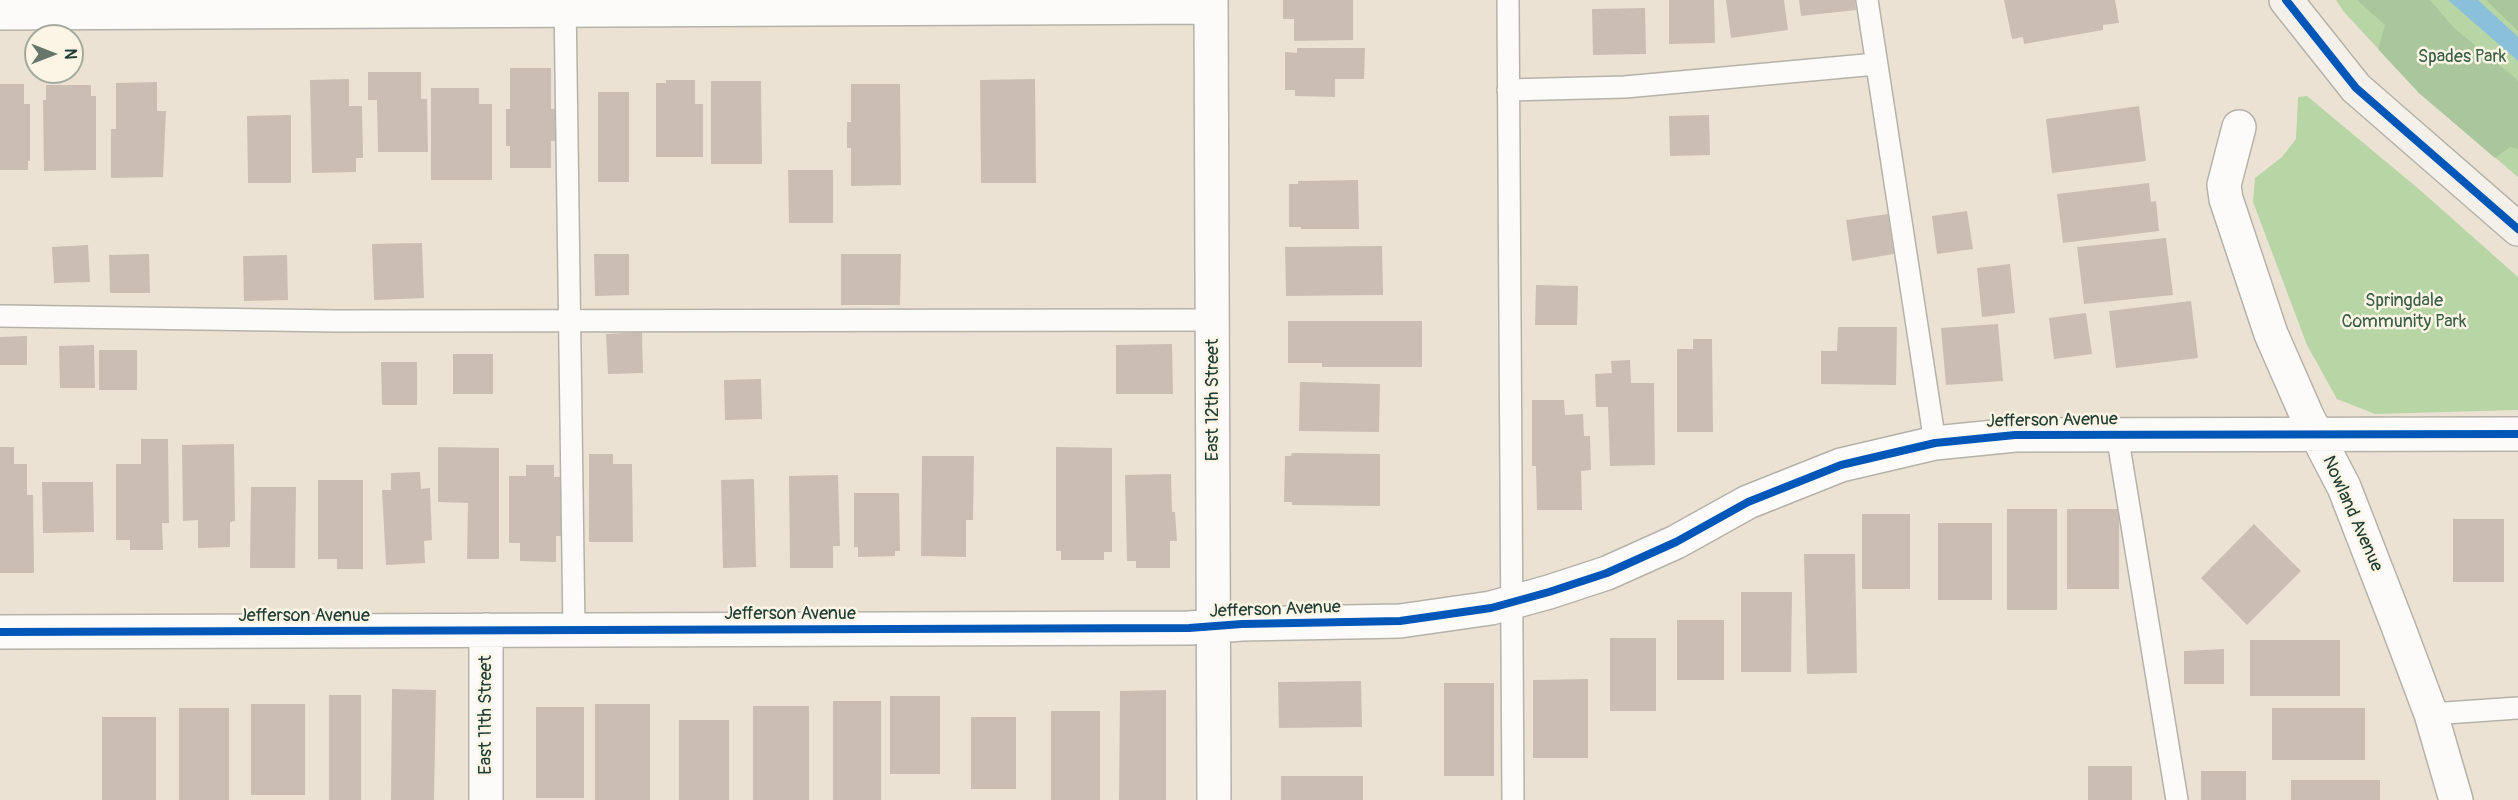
<!DOCTYPE html>
<html>
<head>
<meta charset="utf-8">
<style>
	body { margin:0 }
	#map { position:relative; width:2518px; height:800px; overflow:hidden; background:#ece2d4; font-family:Pangolin,sans-serif }
	canvas { display:block }
	.north { position:absolute; left:24px; top:24px; width:60px; height:60px; box-sizing:border-box; background:#fcf5e5; border:2px solid #a4ab9e; border-radius:50%; rotate:90deg; font-size:16px; font-weight:700; line-height:24px; text-align:center; color:#1f3d34 }
	.north::after { content:''; display:block; margin:auto; width:21px; height:27px; background:#67776c; clip-path:polygon(50% 0,100% 100%,50% 72%,0 100%) }
</style>
</head>
<body>
<div id="map">
<canvas width="2518" height="800"></canvas>
<div class="north">N</div>
</div>
<script>
const ctx = document.querySelector('canvas').getContext('2d');
ctx.lineJoin = 'round';
function paint(path, color) {
  ctx.fillStyle = color;
  ctx.fill(path, 'evenodd');
}
function strokePath(path, color, width, dash) {
  ctx.strokeStyle = color;
  ctx.lineWidth = width;
  ctx.lineCap = dash ? 'butt' : 'round';
  ctx.setLineDash(dash || []);
  ctx.stroke(path);
}
function write(font, color, halo, rows, align = 'center') {
  ctx.font = font + ' Pangolin,sans-serif';
  ctx.lineWidth = 5;
  ctx.setLineDash([]);
  ctx.textBaseline = 'middle';
  ctx.strokeStyle = halo;
  ctx.fillStyle = color;
  for (const [text, x, y, turn = 0] of rows) {
    ctx.save();
    ctx.translate(x, y);
    ctx.rotate((+turn || 0) * Math.PI / 180);
    ctx.textAlign = isNaN(turn) ? turn : align;
    if (halo) ctx.strokeText(text, 0, 0);
    ctx.fillText(text, 0, 0);
    ctx.restore();
  }
}
paint(new Path2D(`
	M2336,0H2518V177L2419,93L2344,12Z
	M2307,96L2420,190L2518,277V410L2375,414L2337,399L2307,345L2253,202L2255,178L2282,157L2296,139L2298,97Z`), '#b8d5a6');
paint(new Path2D(`
	M2357,0H2430L2454,28L2515,78L2518,81V149L2510,147L2495,158L2419,93L2378,49L2385,25Z
	M2486,0H2518V31Z`), '#a9c69c');
paint(new Path2D(`
	M2448,0H2478L2518,37V61Z`), '#8bc0da');
paint(new Path2D(`
	M1283,0H1353V40L1294,41V19H1283Z
	M1669,0H1714L1715,43L1669,44Z
	M1726,0H1784L1788,30L1731,38Z
	M1799,0H1855L1856,10L1801,16Z
	M2004,0H2115L2119,23L2103,25V30L2024,44L2023,37L2012,39Z
	M1645,8L1646,54L1593,55L1592,9Z
	M1297,48H1365L1364,79H1335V97L1295,96V90H1285V52L1297,53Z
	M510,68H551V109H557V141H551V168H510V146H506V109H510Z
	M368,72H421V99H427L428,152H378L377,100H368Z
	M349,79V106H362L363,158H356V172L312,173L310,80Z
	M1035,79L1036,183H981L980,80Z
	M666,80H695V104H703V157H656V83H666Z
	M711,81H761L762,164H711Z
	M157,82V111H166L163,177L111,178V129H116V83Z
	M0,84H24V104H30V161H28V170H0Z
	M851,84H900L901,185L851,186V148H847V122H851Z
	M46,85H91V96H96V170L44,171L43,100H46Z
	M431,88H479V104H492V180H431Z
	M598,92H629V182H598Z
	M2139,106L2146,161L2052,173L2046,119Z
	M291,115V183H248L247,116Z
	M1709,115L1710,155L1670,156L1669,116Z
	M788,170H833V223H789Z
	M1358,180L1359,229H1301V227H1289V184H1298V181Z
	M2149,183L2151,202L2156,201L2159,231L2063,243L2057,194Z
	M1967,211L1973,249L1937,254L1932,216Z
	M1888,214L1894,254L1852,261L1846,220Z
	M2166,238L2173,295L2084,304L2077,247Z
	M422,243L424,298L374,300L372,244Z
	M88,245L90,282L54,283L52,247Z
	M1382,246L1383,295L1286,296L1285,247Z
	M149,254L150,293H110L109,255Z
	M594,254H629V295L595,296Z
	M841,254H901L900,305H841Z
	M287,255L288,300L244,301L243,256Z
	M2010,264L2015,313L1982,317L1977,268Z
	M1536,285L1578,286L1577,325H1535Z
	M2191,301L2198,358L2116,368L2109,311Z
	M2086,313L2092,354L2054,359L2049,318Z
	M1288,321H1422V367H1322V363H1288Z
	M1998,324L2003,381L1946,385L1941,328Z
	M1838,327H1897L1896,385L1821,384V351H1837Z
	M642,332L643,373L608,374L606,334Z
	M27,336V365H0V337Z
	M1693,339H1712L1713,432H1677V349H1693Z
	M1172,344L1173,394H1116V345Z
	M94,345L95,388H60L59,346Z
	M99,350H137V390H99Z
	M453,354H493V394H453Z
	M1630,360L1631,383H1654L1655,465L1610,466L1608,407H1596L1595,374L1612,373L1611,361Z
	M381,362H417V405H382Z
	M761,379L762,419L725,420L724,380Z
	M1300,382L1380,384L1379,432L1299,431Z
	M1532,400H1564L1565,415L1583,414L1584,436H1590L1591,470L1581,471L1582,510H1537L1536,466H1532Z
	M141,439H168L169,523H162L163,550H130V540H116V464H141Z
	M234,444L235,521L230,522V547L198,548V520L183,521L182,445Z
	M0,447H14V464H27V495H33L34,573H0Z
	M438,447L499,448V559H467L468,503L438,502Z
	M1056,447L1112,448V552H1104V560H1061V551H1056Z
	M1292,453L1380,454V506L1292,505V502H1284L1285,456H1291Z
	M589,454H613V464H632L633,542H589Z
	M922,456H974L973,520H966V557L921,556Z
	M526,465H554V477H563V536H556V562L520,561V543H509V476H526Z
	M420,472L421,489L430,488L432,540L424,541L425,563L386,565L382,490H391V473Z
	M1171,474L1172,512H1175L1177,541H1170V568H1136V561H1127L1125,475Z
	M838,475L840,546H833V568H790L789,476Z
	M754,479L756,567L723,568L721,480Z
	M318,480H363V569H337V559H318Z
	M42,482H93L94,532L43,533Z
	M251,487H296L295,568H250Z
	M854,493H899L900,551H895V556L858,557V547H854Z
	M2007,509H2057V610H2007Z
	M2067,509H2119V589H2067Z
	M1862,514H1910V589H1862Z
	M2453,519H2504V582H2453Z
	M1938,523H1992V600H1938Z
	M2254,524L2301,571L2247,625L2201,578Z
	M1804,554H1855L1857,673L1807,674Z
	M1741,592H1792L1791,672H1741Z
	M1677,620H1724V680H1677Z
	M1610,638H1656V711H1610Z
	M2250,640H2340V696H2250Z
	M2224,649V684H2184V651Z
	M1588,679V758H1533V680Z
	M1361,681L1362,727L1279,728L1278,682Z
	M1444,683H1494V776H1444Z
	M392,689L436,690L434,800H391Z
	M1166,690V800H1119L1120,691Z
	M329,695H361V800H329Z
	M890,696H940V774H890Z
	M833,701H881V800H833Z
	M251,704H305V795H251Z
	M595,704H650V800H595Z
	M753,706H809V800H753Z
	M536,707H584V798H536Z
	M179,708H229V800H179Z
	M2272,708H2365V760H2272Z
	M1051,711H1100V800H1051Z
	M102,717H156V800H102Z
	M971,717H1016V789H971Z
	M679,720H729V800H679Z
	M2088,766H2132V800H2088Z
	M2201,771H2246V800H2201Z
	M1281,776H1363V800H1281Z
	M2291,780H2380V800H2291Z`), '#cabeb2');
const service = new Path2D(`
	M565,0L574,630
	M1508,0L1513,800
	M1867,0L1935,443
	M1508,90L1625,87L1876,64
	M0,316L338,321L1213,320
	M2117,434L2177,800
	M2431,714L2518,708`);
const minor = new Path2D(`
	M1211,0L1214,800
	M0,13L1211,7
	M2239,127L2224,185L2226,199L2271,334L2307,416L2344,487L2398,626L2431,714L2456,800
	M486,630V800
	M0,632L1189,628L1242,624L1400,621L1491,608L1549,592L1607,573L1676,542L1748,502L1841,465L1935,443L2015,435L2518,434`);
const secondary = new Path2D(`
	M2286,0L2356,88L2518,229`);
strokePath(service, '#b5b2a9', 24);
strokePath(minor, '#b5b2a9', 36);
strokePath(secondary, '#b5b2a9', 36);
strokePath(service, '#fcfbf9', 21);
strokePath(minor, '#fcfbf9', 33);
strokePath(secondary, '#f4f0ea', 33);
strokePath(new Path2D(`
	M2286,0L2356,88L2518,229
	M0,632L1189,628L1242,624L1400,621L1491,608L1549,592L1607,573L1676,542L1748,502L1841,465L1935,443L2015,435L2518,434`), '#0057b8', 8);
write('18px', '#3b6047', '#fcf5e5', [
	["Spades Park",2462,57],
	["Springdale",2404,301],
	["Community Park",2404,322]
]);
write('18px', '#1f3d34', '#fcf5e5', [
	["East 12th Street",1213,400,-90],
	["Jefferson Avenue",2052,421,-1],
	["Nowland Avenue",2352,514,66],
	["Jefferson Avenue",1275,610,-2],
	["Jefferson Avenue",790,614],
	["Jefferson Avenue",304,616],
	["East 11th Street",486,715,-90]
]);
</script>
</body>
</html>
